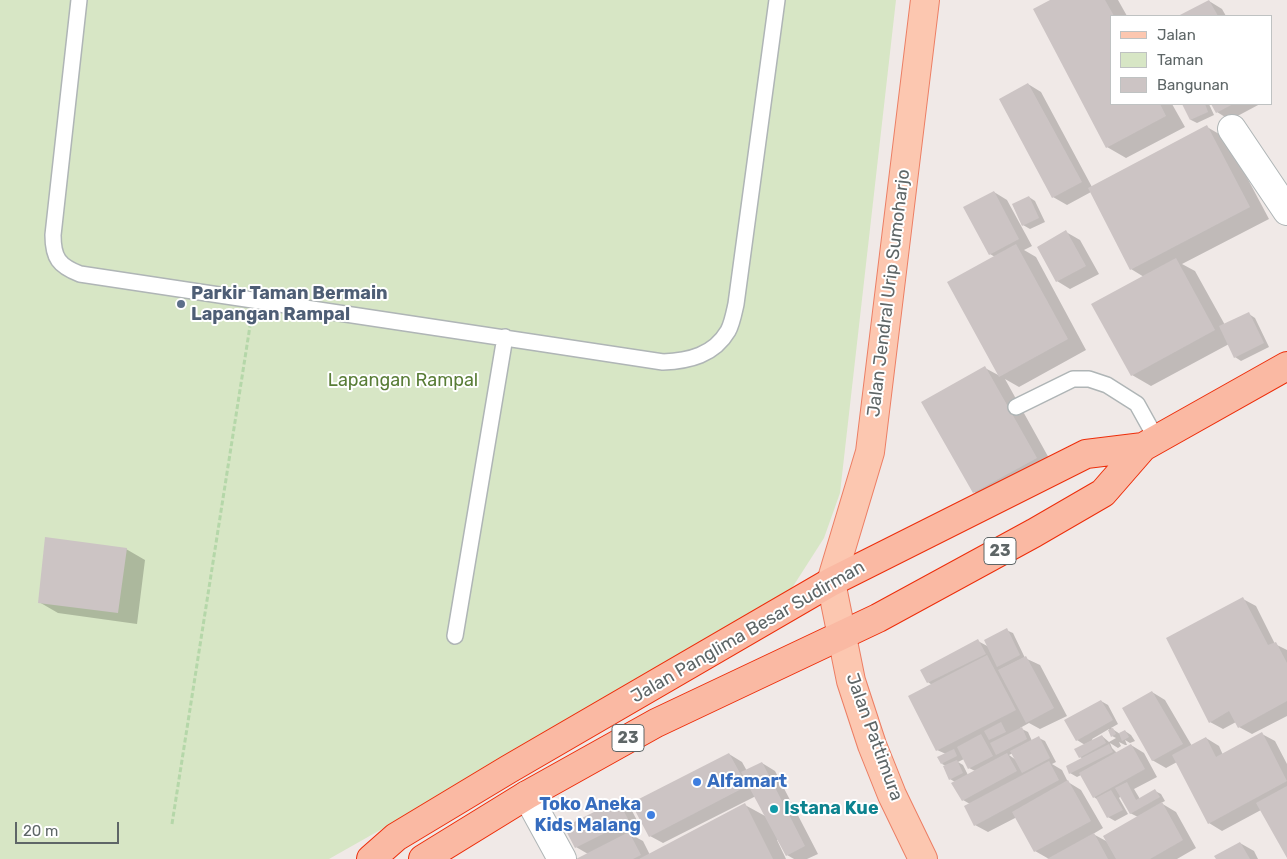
<!DOCTYPE html>
<html>
<head>
<meta charset="utf-8">
<style>
	body { margin:0 }
	#map { position:relative; width:1287px; height:859px; overflow:hidden; background:#f0e9e7; font-family:Rubik,sans-serif }
	canvas { display:block }
	.legend { position:absolute; left:1110px; top:15px; width:162px; height:90px; box-sizing:border-box; background:#fff; border:1px solid #bfc2c2; margin:0; padding:6px 9px; list-style:none; font-size:15px; color:#5e6667 }
	.legend li { display:flex; align-items:center; gap:10px; height:25px }
	.legend b { width:25px; border:1px solid #bfc2c2 }
	.scale { position:absolute; left:15px; top:822px; width:104px; height:22px; box-sizing:border-box; border:2px solid #5e6667; border-top:0; padding-left:6px; font-size:15px; line-height:18px; white-space:nowrap; color:#5e6667; -webkit-text-stroke:4px #fff; paint-order:stroke }
</style>
</head>
<body>
<div id="map">
<canvas width="1287" height="859"></canvas>
<ul class="legend">
<li><b style="height:6px;background:#fcc7b0"></b>Jalan</li>
<li><b style="height:14px;background:#d7e6c5"></b>Taman</li>
<li><b style="height:14px;background:#ccc4c4"></b>Bangunan</li>
</ul>
<div class="scale">20 m</div>
</div>
<script>
const ctx = document.querySelector('canvas').getContext('2d');
ctx.lineJoin = 'round';
function paint(path, color) {
  ctx.fillStyle = color;
  ctx.fill(path, 'evenodd');
}
function strokePath(path, color, width, dash) {
  ctx.strokeStyle = color;
  ctx.lineWidth = width;
  ctx.lineCap = dash ? 'butt' : 'round';
  ctx.setLineDash(dash || []);
  ctx.stroke(path);
}
function write(font, color, halo, rows, align = 'center') {
  ctx.font = font + ' Rubik,sans-serif';
  ctx.lineWidth = 4;
  ctx.setLineDash([]);
  ctx.textBaseline = 'middle';
  ctx.strokeStyle = halo;
  ctx.fillStyle = color;
  for (const [text, x, y, turn = 0] of rows) {
    ctx.save();
    ctx.translate(x, y);
    ctx.rotate((+turn || 0) * Math.PI / 180);
    ctx.textAlign = isNaN(turn) ? turn : align;
    if (halo) ctx.strokeText(text, 0, 0);
    ctx.fillText(text, 0, 0);
    ctx.restore();
  }
}
paint(new Path2D(`
	M0,0H896L840,493L824,538L792,588L753,619L329,859H0Z`), '#d7e6c5');
paint(new Path2D(`
	M1053,0H1118L1127,16H1111V104H1172L1185,127L1126,158L1107,147Z
	M1209,1L1222,9L1226,16H1181Z
	M1028,84L1041,92L1092,187L1207,127L1226,138L1269,219L1182,264L1195,271L1225,325L1249,314L1255,318L1269,347L1241,361L1235,357L1229,344L1151,386L1132,375L1144,277L1131,269L1091,192L1067,205L1053,197Z
	M1183,104H1209L1214,115L1197,123L1191,120Z
	M1213,104H1260L1230,120L1217,112Z
	M994,192L1007,200L1032,246L1024,250L1036,257L1086,350L1019,387L1005,379L1055,469L993,503L974,492L985,368L1000,376L995,257L990,254Z
	M1029,197L1035,201L1045,222L1030,229L1023,225Z
	M1066,232L1080,240L1099,274L1070,289L1057,281Z
	M126,549L145,560L137,624L58,613L39,602Z
	M1243,599L1256,606L1275,644L1287,650V716L1252,734L1239,727L1236,722L1223,729L1210,722Z
	M1006,630L1013,633L1025,658L1040,665L1067,716L1040,729L1029,723L1020,728L1028,732L1032,741L1039,738L1045,741L1056,762L1052,764L1062,770L1068,782L1081,790L1103,828L1093,834L1108,842L1138,817L1130,813L1121,796L1119,798L1128,814L1115,821L1108,817L1098,800L1094,797L1081,775L1077,777L1070,773L1083,759L1080,757L1085,745L1077,740L1101,701L1108,705L1118,724L1111,728L1120,734L1125,731L1131,735L1135,741L1130,743L1125,740L1127,745H1125L1119,742L1121,746L1118,748L1110,743L1112,748L1117,753L1131,745L1144,753L1157,777L1134,789L1140,799L1155,791L1161,794L1165,801L1161,803L1176,812L1196,848L1177,859H1049L1035,851L1017,817L988,832L975,825L970,804L963,800L953,783L955,782L950,779L946,766L942,764L946,754L937,750L932,685L928,682L922,670L978,641L989,647ZM1109,729L1112,736L1116,738L1109,742L1102,736L1093,741L1092,739ZM1013,753L1016,760L1009,755ZM964,759L969,768L975,771L968,775L963,765L958,762Z
	M1152,692L1165,700L1192,746L1206,738L1219,746L1223,755L1262,734L1275,741L1287,764V856L1261,810L1222,831L1209,823L1177,762L1166,768L1152,760Z
	M729,754L742,762L747,771L762,763L775,771L818,854L807,859H794L787,855L779,839L777,840L786,859H579L588,854L576,847L618,801L631,809L641,828L630,834L643,841L650,855L745,805L767,817L756,796L663,843L650,836Z
	M1240,843L1254,851L1258,859H1217Z`), '#0003');
paint(new Path2D(`
	M1050,0H1105L1114,16H1111V104H1160L1166,116L1106,148L1033,9Z
	M1209,0L1218,16H1178Z
	M1028,83L1082,182L1052,198L999,99Z
	M1182,104H1205L1208,112L1190,120Z
	M1211,104H1233L1216,113Z
	M1207,125L1250,207L1130,270L1088,188Z
	M994,191L1019,239L989,255L963,207Z
	M1029,196L1039,218L1022,226L1012,204Z
	M1066,230L1086,266L1056,282L1037,247Z
	M1016,244L1068,339L999,377L947,282Z
	M1176,258L1215,330L1131,376L1091,304Z
	M1249,312L1264,343L1234,358L1219,326Z
	M985,366L1037,458L973,493L921,402Z
	M45,537L127,548L118,613L38,603Z
	M1243,597L1268,645L1276,642L1287,663V701L1238,728L1229,711L1209,723L1166,638Z
	M1007,628L1020,655L997,667L984,640Z
	M978,639L986,654L927,683L920,670Z
	M987,655L1016,710L936,751L908,696Z
	M1026,656L1054,708L1026,723L998,670Z
	M1152,691L1183,744L1152,761L1122,708Z
	M1101,700L1113,720L1076,741L1064,720Z
	M1001,722L1006,732L989,740L984,731Z
	M1022,727L1027,739L996,755L990,743Z
	M1113,728L1116,734L1111,737L1108,730Z
	M1125,730L1129,737L1122,741L1119,733Z
	M1262,732L1287,781L1208,824L1172,755L1206,737L1216,757Z
	M981,734L993,756L968,769L957,747Z
	M1102,735L1106,743L1079,758L1074,749Z
	M1039,736L1050,758L1022,773L1010,751Z
	M1109,744L1113,752L1069,774L1066,766Z
	M1131,744L1145,769L1093,798L1079,773Z
	M954,749L957,756L941,764L937,757Z
	M729,753L747,786L649,837L631,803Z
	M1007,753L1017,771L962,801L951,783Z
	M957,760L963,773L949,780L943,766Z
	M1049,761L1059,780L974,826L964,806Z
	M762,762L805,846L786,856L741,772Z
	M1068,780L1091,821L1034,852L1012,812Z
	M1127,782L1136,800L1155,789L1160,797L1130,814L1115,788Z
	M1287,786V858L1256,803Z
	M1111,790L1123,810L1107,818L1096,798Z
	M618,800L629,821L575,848L564,827Z
	M1162,802L1183,840L1150,859H1116L1103,836Z
	M745,803L773,859H639Z
	M629,832L641,855L633,859H576Z
	M1094,833L1108,859H1047Z
	M1240,842L1250,859H1216L1214,856Z`), '#ccc4c4');
const service = new Path2D(`
	M79,0L53,235C53,258 59,266 80,274C275,305 469,332 663,362C689,361 714,355 728,331C732,324 734,313 736,304L777,0
	M1016,407L1073,379H1089L1107,385L1137,404L1157,440
	M455,636L505,337`);
const minor = new Path2D(`
	M1232,129L1287,211
	M527,795L562,859`);
const primary = new Path2D(`
	M923,859L892,795L872,745L851,681L831,582L870,452L925,0`);
const trunk = new Path2D(`
	M371,859L396,837L509,769L831,582L1086,454L1143,447
	M423,859L527,795L656,723L878,618L1034,533L1103,493L1143,447L1287,366`);
strokePath(service, '#afb5b6', 18);
strokePath(minor, '#afb5b6', 30);
strokePath(primary, '#ec7e64', 30);
strokePath(trunk, '#ed2d0a', 30);
strokePath(new Path2D(`
	M172,824L250,326`), '#b5d7a9', 3, [5, 2.5]);
strokePath(service, '#fff', 15);
strokePath(minor, '#fff', 28);
strokePath(primary, '#fcc7b0', 28);
strokePath(trunk, '#fab9a3', 28);
for (const [x, y, r, color] of [
	[181,304,5,"#5c6f8a"],
	[697,782,5,"#3f7fe0"],
	[774,809,5,"#0f9aa8"],
	[651,815,5,"#3f7fe0"]
]) {
  const dot = new Path2D();
  dot.arc(x, y, r, 0, 2 * Math.PI);
  ctx.fillStyle = color;
  ctx.fill(dot);
  strokePath(dot, '#fff', 2);
}
for (const [x, y, w] of [
	[1000,551,32],
	[628,738,32]
]) {
  const box = new Path2D();
  box.roundRect(x - w / 2, y - 13.5, w, 27, 4);
  ctx.fillStyle = '#fff';
  ctx.fill(box);
  strokePath(box, '#5e6667', 1);
}
write('bold 16px', '#5e6667', null, [
	["23",1000,551],
	["23",628,738]
]);
write('18px', '#5e6667', '#fff', [
	["Jalan Jendral Urip Sumoharjo",889,293,-83],
	["Jalan Panglima Besar Sudirman",748,632,-30],
	["Jalan Pattimura",874,737,70]
]);
write('bold 18px', '#4e5e75', '#fff', [
	["Parkir Taman Bermain",191,294],
	["Lapangan Rampal",191,315]
], 'left');
write('18px', '#597d37', '#fff', [
	["Lapangan Rampal",403,381]
]);
write('bold 18px', '#366cbe', '#fff', [
	["Alfamart",707,782],
	["Toko Aneka",641,805,"right"],
	["Kids Malang",641,826,"right"]
], 'left');
write('bold 18px', '#0d838f', '#fff', [
	["Istana Kue",784,809]
], 'left');
</script>
</body>
</html>
